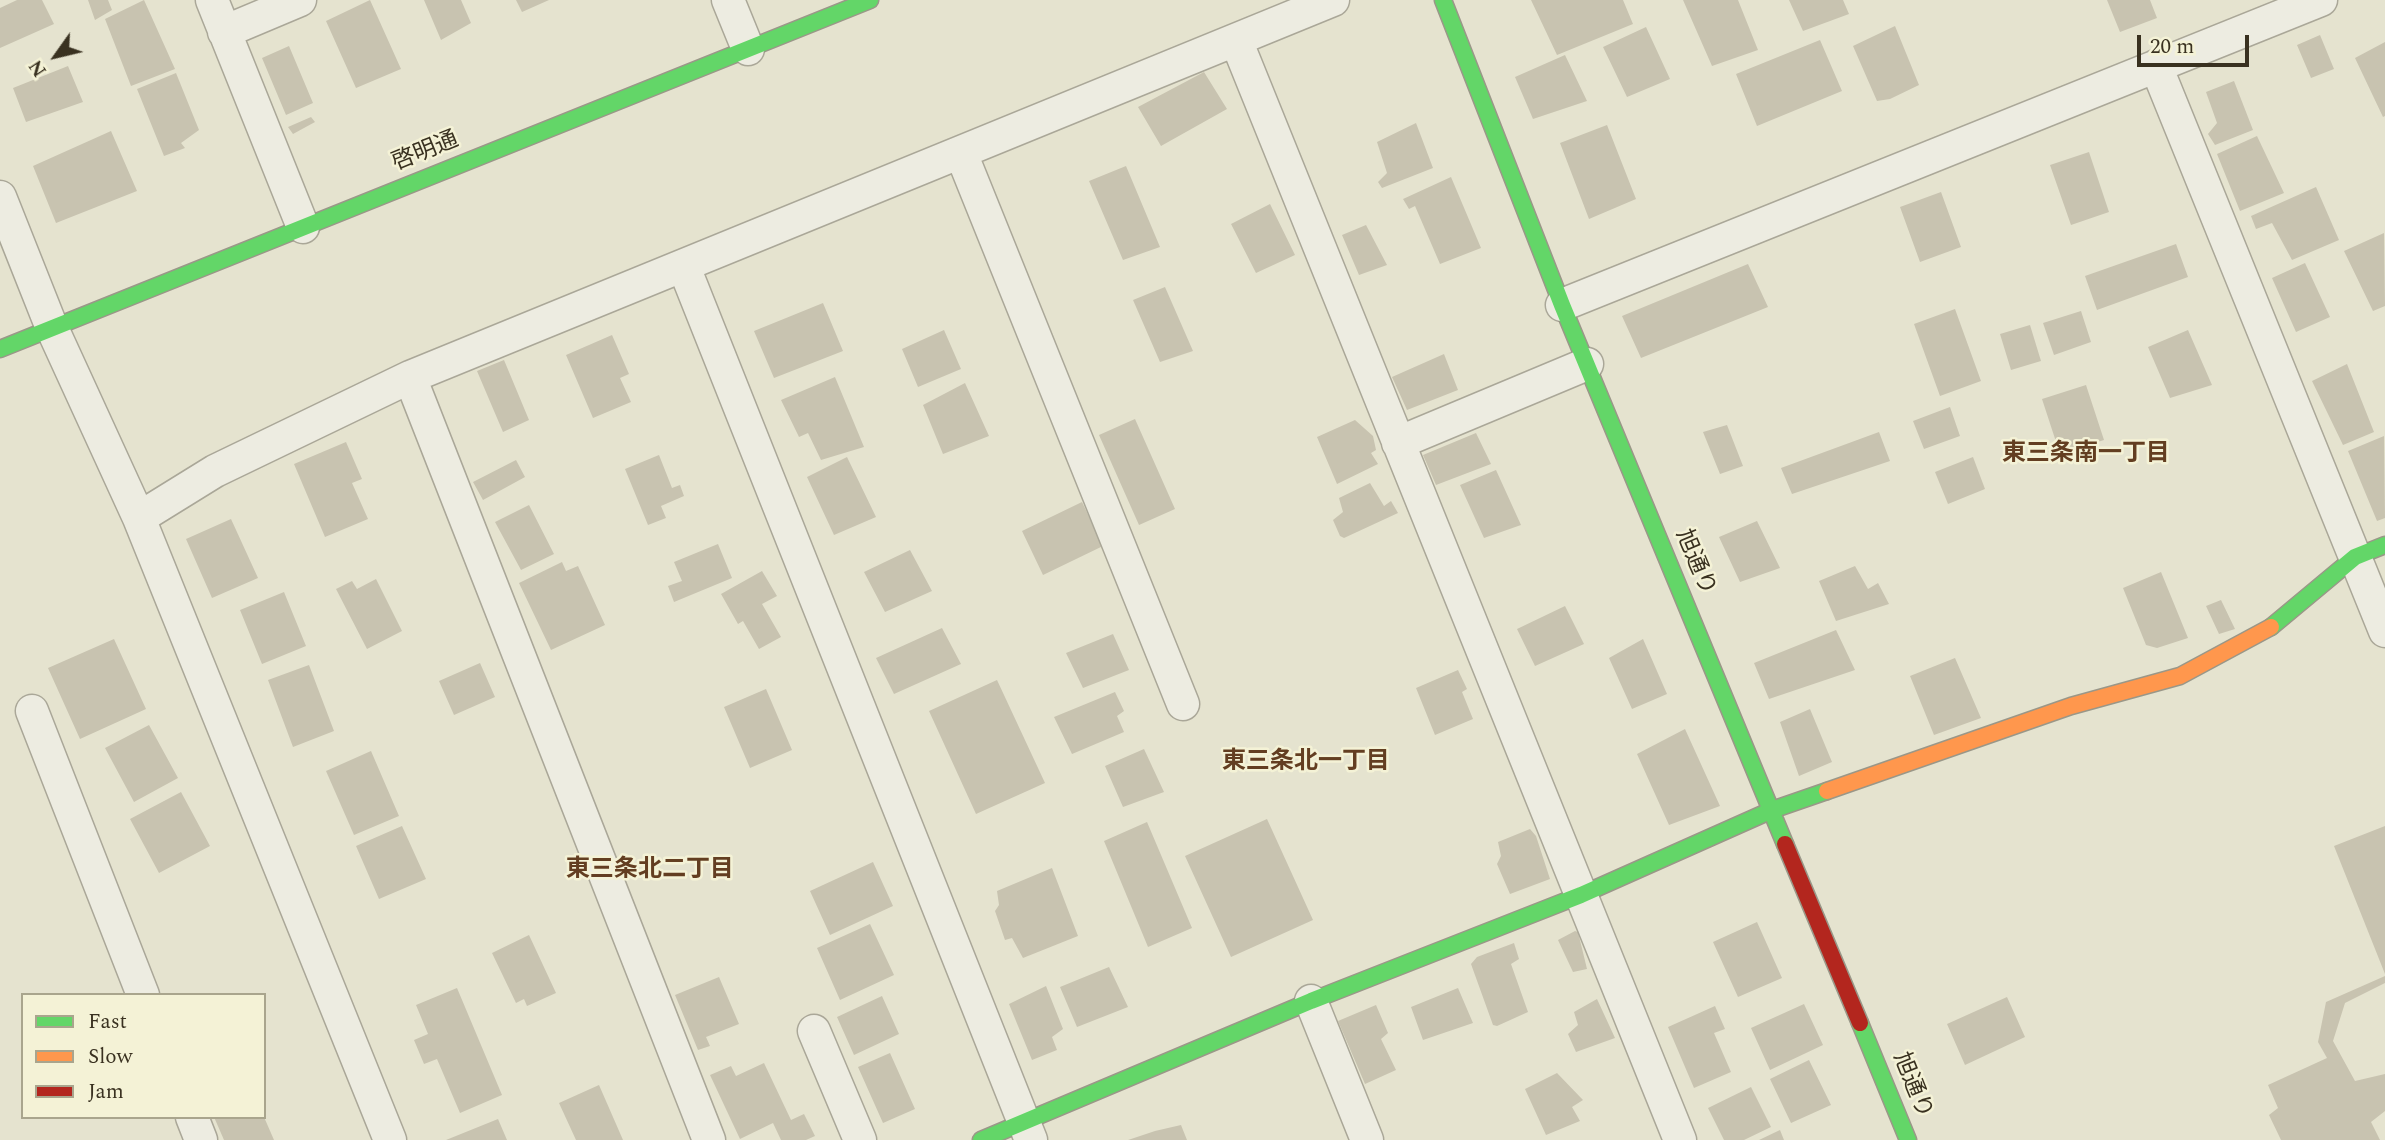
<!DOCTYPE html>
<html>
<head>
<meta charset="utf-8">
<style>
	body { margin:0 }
	#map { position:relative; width:2385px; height:1140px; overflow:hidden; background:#e5e3cf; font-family:Spectral,serif }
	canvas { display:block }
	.legend { position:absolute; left:21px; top:993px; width:245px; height:126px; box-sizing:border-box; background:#f4f2d6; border:2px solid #a9a58d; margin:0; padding:9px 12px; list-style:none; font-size:21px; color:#393120 }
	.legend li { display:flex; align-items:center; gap:14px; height:35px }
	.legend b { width:35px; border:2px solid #a9a58d }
	.north { position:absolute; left:21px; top:21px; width:70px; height:70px; -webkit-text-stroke:5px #f4f2d6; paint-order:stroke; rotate:236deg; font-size:19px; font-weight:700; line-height:28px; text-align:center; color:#393120 }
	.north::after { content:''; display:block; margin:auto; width:24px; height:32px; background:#393120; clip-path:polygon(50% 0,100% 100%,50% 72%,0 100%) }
	.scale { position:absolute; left:2137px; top:35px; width:112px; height:32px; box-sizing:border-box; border:4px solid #393120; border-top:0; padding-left:9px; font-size:21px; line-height:24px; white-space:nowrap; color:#393120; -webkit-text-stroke:5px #f4f2d6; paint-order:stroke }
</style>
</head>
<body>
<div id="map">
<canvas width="2385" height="1140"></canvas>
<ul class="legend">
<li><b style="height:9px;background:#63d668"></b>Fast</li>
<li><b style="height:9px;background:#ff974d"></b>Slow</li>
<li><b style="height:9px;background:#b3261e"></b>Jam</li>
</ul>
<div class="north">N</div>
<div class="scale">20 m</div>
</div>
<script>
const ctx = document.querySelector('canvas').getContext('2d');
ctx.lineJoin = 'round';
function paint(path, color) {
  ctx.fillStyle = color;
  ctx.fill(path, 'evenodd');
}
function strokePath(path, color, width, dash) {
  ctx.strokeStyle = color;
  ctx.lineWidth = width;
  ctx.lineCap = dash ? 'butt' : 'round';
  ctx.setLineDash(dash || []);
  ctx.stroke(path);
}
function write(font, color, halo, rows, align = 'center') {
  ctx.font = font + ' Spectral,"Noto Sans JP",serif';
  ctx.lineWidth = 5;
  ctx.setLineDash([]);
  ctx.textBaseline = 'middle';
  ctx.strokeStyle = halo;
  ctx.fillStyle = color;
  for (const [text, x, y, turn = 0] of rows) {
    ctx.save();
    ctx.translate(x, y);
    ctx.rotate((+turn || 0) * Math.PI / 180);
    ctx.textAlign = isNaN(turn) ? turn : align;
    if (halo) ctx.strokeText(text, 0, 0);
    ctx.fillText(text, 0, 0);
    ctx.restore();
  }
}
paint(new Path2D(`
	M17,0H42L54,24L0,48V8Z
	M88,0H108L112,10L95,20Z
	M144,0L175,69L131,86L105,19Z
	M370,0L401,69L356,88L326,21Z
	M424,0H461L471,23L441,40Z
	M516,0H549L522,12Z
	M1531,0H1623L1633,24L1557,55Z
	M1683,0H1738L1758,50L1712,66Z
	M1789,0H1843L1849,14L1803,31Z
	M2107,0H2150L2157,18L2120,32Z
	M1895,26L1919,85L1890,99L1877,101L1853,46Z
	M1646,27L1670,79L1627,97L1603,47Z
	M2320,35L2334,69L2311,78L2297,45Z
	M1820,40L1842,91L1757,126L1736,74Z
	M2385,42V116L2383,117L2355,58Z
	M289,46L313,103L286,115L262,58Z
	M1565,55L1587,101L1533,119L1515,77Z
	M68,66L83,102L26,122L13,88Z
	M1204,72L1227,109L1161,146L1138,107Z
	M176,73L199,130L181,143L185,148L164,156L137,89Z
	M2234,81L2253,130L2215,145L2208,134L2217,123L2206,92Z
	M311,117L315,122L293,134L288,127Z
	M1416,123L1433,168L1382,188L1378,182L1387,173L1377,142Z
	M1607,125L1636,199L1589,219L1560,143Z
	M111,131L137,191L56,223L33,166Z
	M2257,136L2284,193L2240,211L2217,154Z
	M2089,152L2109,212L2071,225L2050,165Z
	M1126,166L1160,247L1123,260L1089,181Z
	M1451,177L1481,248L1440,264L1415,206L1409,209L1403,199Z
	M2316,187L2339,240L2292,260L2272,223L2256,229L2251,216Z
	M1941,192L1961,247L1920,262L1900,207Z
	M1270,204L1295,255L1256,273L1231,224Z
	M1366,225L1387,265L1359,275L1342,235Z
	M2384,233L2385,306L2373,311L2344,251Z
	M2176,244L2188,277L2097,310L2085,276Z
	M2305,263L2330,317L2296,332L2272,278Z
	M1748,264L1768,307L1641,358L1622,316Z
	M1165,287L1193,351L1160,362L1133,300Z
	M823,303L843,351L774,378L754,331Z
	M1955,309L1981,381L1940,396L1914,324Z
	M2081,311L2091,342L2054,355L2043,323Z
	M2030,325L2041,361L2011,370L2000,334Z
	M944,330L961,369L918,387L902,349Z
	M2188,330L2212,385L2170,398L2148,347Z
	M612,335L629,374L620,378L631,402L593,418L566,355Z
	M1444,354L1458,390L1407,410L1392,377Z
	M504,360L529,420L503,432L477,371Z
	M2347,364L2374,432L2343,445L2312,381Z
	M835,377L864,447L821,460L808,433L799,437L781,400Z
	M965,383L989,436L943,454L923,405Z
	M2086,385L2104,440L2060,454L2042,399Z
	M1950,407L1960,436L1924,449L1913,421Z
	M1135,419L1175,509L1139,525L1099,435Z
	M1355,420L1373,436L1376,450L1371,453L1378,464L1337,484L1317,437Z
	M1727,425L1743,466L1720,474L1703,432Z
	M1879,432L1890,461L1792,494L1781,468Z
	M1476,433L1491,464L1436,485L1423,455Z
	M2384,436L2385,518L2377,521L2348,451Z
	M346,442L362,479L352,483L368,519L325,537L294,464Z
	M659,455L672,488L680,485L684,496L661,506L666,518L648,525L625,469Z
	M847,457L876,517L834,535L807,477Z
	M1973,457L1985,489L1948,504L1935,472Z
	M516,460L525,477L483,500L473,482Z
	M1496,470L1521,525L1484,538L1460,485Z
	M1370,483L1384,506L1391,501L1398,513L1344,538L1340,536L1333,520L1343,512L1339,498Z
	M1082,502L1103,546L1043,575L1022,531Z
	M529,505L554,554L521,570L495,522Z
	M231,519L258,578L212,598L186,539Z
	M1757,521L1780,568L1740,582L1719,537Z
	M718,544L732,578L674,602L668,586L682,581L674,562Z
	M910,550L932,591L885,612L864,572Z
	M562,562L566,571L578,566L605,625L551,650L519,583Z
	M1855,566L1868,589L1878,583L1889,604L1836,621L1819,581Z
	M762,571L777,596L762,604L781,637L759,649L743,621L738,624L721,594Z
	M2161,572L2188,638L2157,648L2146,645L2123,588Z
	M376,579L402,631L367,649L336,589L352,581L357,589Z
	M284,592L306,646L262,664L240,610Z
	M2221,600L2235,629L2219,634L2206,606Z
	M1565,606L1584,644L1535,666L1517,629Z
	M942,628L961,664L894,694L876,658Z
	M1836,630L1855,670L1769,699L1754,663Z
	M1113,634L1129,670L1083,688L1066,653Z
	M114,639L146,709L80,739L48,668Z
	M1643,639L1667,694L1632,709L1609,658Z
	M1955,658L1981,718L1934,735L1910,676Z
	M480,663L495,697L454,715L439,681Z
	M309,665L334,731L293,747L268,680Z
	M1458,670L1467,689L1462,692L1473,719L1435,735L1416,688Z
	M997,680L1045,783L976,814L929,711Z
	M766,689L792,750L750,768L724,707Z
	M1115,692L1124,711L1117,716L1124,732L1072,754L1054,717Z
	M1810,709L1832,762L1799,776L1780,722Z
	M149,725L178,778L134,802L105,748Z
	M1685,729L1720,806L1669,825L1637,754Z
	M1144,749L1164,792L1123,807L1105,766Z
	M371,751L399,816L354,835L326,771Z
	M181,792L210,846L159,873L130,819Z
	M1267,819L1313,920L1231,957L1185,856Z
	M1147,822L1192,928L1148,947L1104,841Z
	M402,826L426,879L379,899L356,846Z
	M2385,826V974L2334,846Z
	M1530,829L1536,836L1550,879L1510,894L1497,864L1501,856L1498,842Z
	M873,862L893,906L830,935L810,891Z
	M1052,868L1078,936L1023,958L1012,938L1005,940L995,911L999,905L997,891Z
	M1757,922L1782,978L1738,997L1713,942Z
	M870,924L894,975L840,1000L817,948Z
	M1575,931L1578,932L1587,969L1573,972L1558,940Z
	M529,935L556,993L527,1006L524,999L516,1003L492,953Z
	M1514,943L1519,959L1511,964L1528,1012L1497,1026L1493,1025L1471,964L1477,957Z
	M1109,967L1128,1007L1077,1027L1060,987Z
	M2385,976V983L2345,1003L2333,1041L2355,1081L2385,1074V1111L2371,1122L2380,1140H2281L2269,1115L2278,1108L2268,1085L2327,1058L2318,1042L2326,1002Z
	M719,977L739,1024L706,1037L710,1046L698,1050L675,995Z
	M1046,986L1063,1029L1052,1037L1057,1050L1032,1060L1009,1004Z
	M457,988L502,1095L460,1113L437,1059L424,1064L414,1040L428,1034L416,1005Z
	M1458,988L1473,1023L1423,1040L1411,1007Z
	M882,996L899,1034L854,1055L837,1017Z
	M2007,997L2025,1037L1965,1065L1947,1024Z
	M1597,999L1615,1038L1576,1052L1568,1034L1578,1025L1574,1012Z
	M1804,1004L1823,1045L1770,1070L1751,1028Z
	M1376,1005L1388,1033L1381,1039L1396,1070L1365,1084L1338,1021Z
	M1715,1006L1725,1029L1714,1033L1731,1072L1694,1088L1668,1027Z
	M890,1053L915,1109L883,1123L858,1067Z
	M1809,1060L1831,1105L1791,1123L1770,1079Z
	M764,1063L791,1120L804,1114L815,1136L806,1140H781L773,1123L740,1139L710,1075L731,1066L736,1076Z
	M1557,1073L1583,1100L1572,1107L1580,1121L1546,1135L1525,1089Z
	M599,1085L623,1140H576L559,1103Z
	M1751,1087L1771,1127L1744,1140H1724L1708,1108Z
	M214,1117H264L274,1140H224Z
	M498,1119L507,1140H446Z
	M1181,1125L1187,1140H1128L1155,1131Z
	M1780,1130L1784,1140H1759Z`), '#c8c3b0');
const street = new Path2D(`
	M212,0L303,227
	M728,0L748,49
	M224,32L300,0
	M1236,40L1680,1140
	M2156,66L2385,631
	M961,153L1183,704
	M0,197L52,328L139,518L390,1140
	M684,267L1031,1140
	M1562,305L2321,0
	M410,377L709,1140
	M1398,443L1587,364
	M139,518L215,471L410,377L1333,0
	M32,711L143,995
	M1311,1001L1367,1140
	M814,1031L860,1140
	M192,1117L201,1140`);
const fast = new Path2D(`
	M1443,0L1562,305L1785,844
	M0,349L870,0
	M2271,627L2355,557L2385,545
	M1860,1023L1908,1140
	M981,1140L1311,1001L1581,895L1772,810L1827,791`);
const slow = new Path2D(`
	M1827,791L2071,706L2180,676L2271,627`);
const jam = new Path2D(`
	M1785,844L1860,1023`);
strokePath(street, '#aaa798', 35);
strokePath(fast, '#9a9788', 19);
strokePath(slow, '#9a9788', 19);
strokePath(jam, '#9a9788', 19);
strokePath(street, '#edece1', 32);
strokePath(fast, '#63d668', 16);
strokePath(slow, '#ff974d', 16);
strokePath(jam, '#b3261e', 16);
write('23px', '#393120', '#f4f2d6', [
	["啓明通",426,153,-22],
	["旭通り",1694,563,67],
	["旭通り",1911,1086,68]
]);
write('bold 24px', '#633e21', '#f4f2d6', [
	["東三条南一丁目",2086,455],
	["東三条北一丁目",1306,763],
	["東三条北二丁目",650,871]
]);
</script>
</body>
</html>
